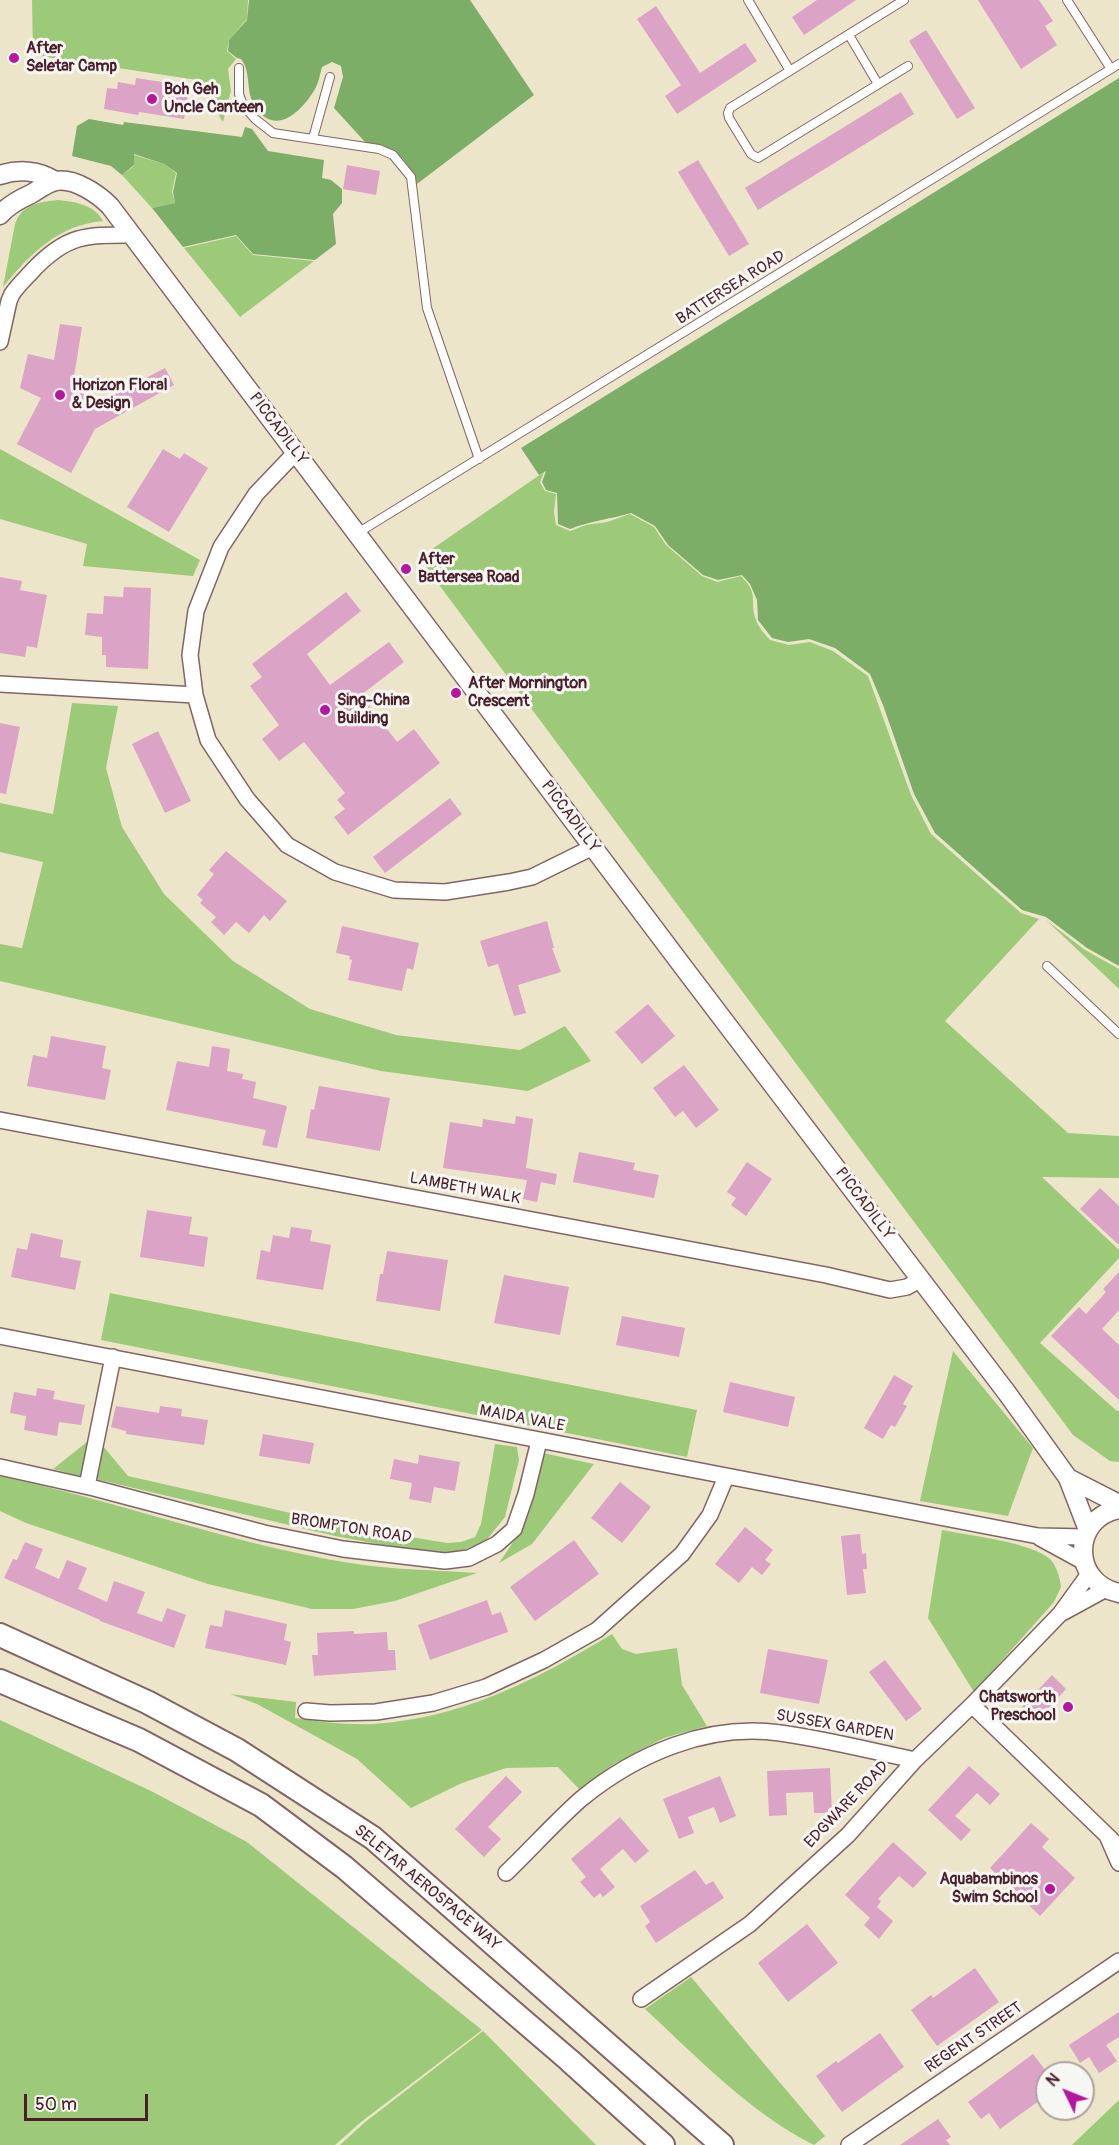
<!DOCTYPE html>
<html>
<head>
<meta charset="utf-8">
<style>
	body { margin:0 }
	#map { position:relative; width:1119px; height:2145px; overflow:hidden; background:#ede5ca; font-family:Pangolin,sans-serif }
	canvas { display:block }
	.north { position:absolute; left:1035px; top:2061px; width:60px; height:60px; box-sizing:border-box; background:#f6f6f2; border:2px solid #b1a0a2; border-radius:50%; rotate:313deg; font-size:16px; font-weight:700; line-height:24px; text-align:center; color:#4a1f2b }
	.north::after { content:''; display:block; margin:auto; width:21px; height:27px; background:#b5179e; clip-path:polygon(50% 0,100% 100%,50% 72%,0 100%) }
	.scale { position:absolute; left:24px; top:2094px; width:124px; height:27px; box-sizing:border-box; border:3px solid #4a1f2b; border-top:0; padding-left:8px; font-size:18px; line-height:21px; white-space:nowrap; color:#4a1f2b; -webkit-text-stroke:4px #f6f6f2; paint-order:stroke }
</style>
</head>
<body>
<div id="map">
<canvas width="1119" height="2145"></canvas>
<div class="north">N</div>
<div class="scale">50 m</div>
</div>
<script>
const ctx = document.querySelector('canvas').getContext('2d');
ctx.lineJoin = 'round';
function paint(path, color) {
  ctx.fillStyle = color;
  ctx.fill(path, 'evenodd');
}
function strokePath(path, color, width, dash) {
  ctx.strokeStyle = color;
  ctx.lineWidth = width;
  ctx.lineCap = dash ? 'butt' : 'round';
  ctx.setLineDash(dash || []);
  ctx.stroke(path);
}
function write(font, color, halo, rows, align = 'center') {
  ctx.font = font + ' Pangolin,sans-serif';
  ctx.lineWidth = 6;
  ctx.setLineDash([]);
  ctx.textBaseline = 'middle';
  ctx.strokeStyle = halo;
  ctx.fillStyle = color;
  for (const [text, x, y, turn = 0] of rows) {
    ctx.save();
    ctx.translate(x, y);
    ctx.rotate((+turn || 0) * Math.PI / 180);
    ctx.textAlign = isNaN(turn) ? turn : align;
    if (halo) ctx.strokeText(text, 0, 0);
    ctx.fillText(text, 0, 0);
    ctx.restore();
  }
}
paint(new Path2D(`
	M32,0H248L247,19L229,40L227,51L236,59L228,69L231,91L223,122L197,80L33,55Z
	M134,155L164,164L176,173L172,192L175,203L152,208L122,175L134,166Z
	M58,200C75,202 94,204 103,221C58,225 30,254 3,287L15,224C22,204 39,202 58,200Z
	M236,236L253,255L314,261L240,317L184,248Z
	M0,449L200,560L193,576L83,566L87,544L0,519Z
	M544,472L540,482L545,491L556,494L554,512L556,525L570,531L586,525L607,522L630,514L654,527L666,545L702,576L717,582L741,576C760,595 749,601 756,620C758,627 765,634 770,640L789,645L810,642L833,651L868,676L911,795L931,834L1021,913L1039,919L945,1021L1068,1133L1119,1136V1178L1042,1177L1119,1250V1258L1040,1343L1117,1411L1119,1410V1462L1110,1461L1073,1435L419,558Z
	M72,703L118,706L106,768L122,827L164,894L233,961L310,1009L396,1035L520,1050L565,1026L591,1061L528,1091L381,1071L0,981V944L22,948L43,862L0,852V803L53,814Z
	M1046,920L1085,950L1119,969V989Z
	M110,1293L697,1410L687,1457L101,1340Z
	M953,1351L1033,1448L1008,1516L920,1501Z
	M92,1438L83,1477L53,1469Z
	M495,1444L517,1447L519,1460L505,1517L485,1542L449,1555L421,1552L335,1536L96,1479L103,1446L128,1476L361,1529L447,1543L461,1542L475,1537L481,1524Z
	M543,1453L594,1464L532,1544L499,1563L520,1532Z
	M0,1476C118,1501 231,1544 350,1563C392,1570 435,1570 477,1573L395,1601L353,1609H312L208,1584L26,1523L0,1511Z
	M942,1530C967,1535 1035,1543 1051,1560C1057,1568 1060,1577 1061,1587L1054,1602L974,1692L928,1618Z
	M612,1634L622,1649L636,1654L677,1648L682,1685L707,1726L664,1738L614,1764L580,1790L558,1767L506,1768L462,1783L411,1808L357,1759L257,1704L230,1694L296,1702L295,1718C321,1722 347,1725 373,1724C463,1718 536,1680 612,1634Z
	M0,1720L153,1792L247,1842L482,2030L361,2122L335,2145H0Z
	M691,1977L825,2136L814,2145C750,2113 697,2057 645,2009Z
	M483,2031L596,2145H340L364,2123Z
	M1119,2100V2145H1072L1076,2141Z`), '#9cca78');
paint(new Path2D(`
	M249,0H470L534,95L417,184L414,174L403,159L394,151L365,142L334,108L343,77L341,66L332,62L322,67C320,74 319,82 315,89C301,113 273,139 253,103C246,89 251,72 241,59L237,58L228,51L229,40L247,20Z
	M1119,78V966L1087,948L1046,917L1022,910L935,833L914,794L883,705L870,674L835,648L809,639L788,642L772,638L758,620L757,600L750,584L742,575L718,580L703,575L668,545L655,526L631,513C611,519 590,521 570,529L558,524L557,493L546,490L542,482L546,471L539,475L521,448Z
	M89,119L123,125L124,122L242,137L245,127L252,129L268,151L324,160L322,178L331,180L342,189V203L333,214L336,244L315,260L253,254L236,235L183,247L152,208L175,203L173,192L177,173L164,164L134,154V165L122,175L111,166L72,156L77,126Z`), '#7dae68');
paint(new Path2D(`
	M817,0H856L804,35L792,17Z
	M978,0H1039L1053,21L1045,26L1057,45L1021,69Z
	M656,6L700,73L745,43L757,61L677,114L665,96L681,85L637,19Z
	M926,30L975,108L957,119L909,41Z
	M136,78L189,86L184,119L139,112L138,115L104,109L107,88L117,89L118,82L135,85Z
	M901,92L914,114L758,210L745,188Z
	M698,160L749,244L729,256L678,172Z
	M347,165L380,171L376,195L343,189Z
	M60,324L82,327L72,389L100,402L165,368L174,385L95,429L71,473L17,444L41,398L20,388L28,354L54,360Z
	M163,449L180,459L184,453L208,468L169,532L127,507Z
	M0,577L22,581L20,590L47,595L37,648L27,646L25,657L0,653Z
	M124,587L151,588L148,669L106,667V655H102V637L85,635L87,613L103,614L104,596L123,597Z
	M346,592L361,611L307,654L330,685L389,642L404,662L361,695L397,742L414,729L440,763L348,835L334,817L345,809L337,800L345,793L304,742L279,761L262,739L279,725L250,686L262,677L252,664Z
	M0,723L20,727L6,794L0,793Z
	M158,731L191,801L165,813L132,744Z
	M450,798L462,814L385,873L373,857Z
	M226,851L287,901L270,921L264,915L249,933L236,922L224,935L211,922L216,917L200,903L203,900L197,895L214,874L209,870Z
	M547,921L554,948H552L561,972L518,985L526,1013L514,1016L498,964L488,967L480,941Z
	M342,926L419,943L413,970L407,968L402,991L348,980L352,960L349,959L350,956L336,953Z
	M648,1004L675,1036L642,1064L615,1032Z
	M51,1036L106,1046L102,1068L111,1070L105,1100L27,1086L33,1055L47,1058Z
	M212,1046L230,1049L227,1071L243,1074L242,1079L256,1082L253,1098L287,1106L277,1148L262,1145L266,1130L166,1110L177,1061L209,1067Z
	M684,1065L719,1110L696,1128L683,1111L675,1117L653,1088Z
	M319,1086L390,1098L380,1151L306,1138L311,1109L314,1110Z
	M516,1116L533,1119L526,1168L557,1174L555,1185L541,1182L537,1202L523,1199L527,1180L443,1168L450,1122L482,1127L483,1119L515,1124Z
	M579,1152L635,1163L633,1170L659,1175L654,1198L573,1182Z
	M747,1162L772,1179L746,1216L731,1205L736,1198L727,1192Z
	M1100,1188L1119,1206V1245L1080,1209Z
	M147,1210L192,1217L189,1234L208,1237L204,1267L140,1257Z
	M291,1227L312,1230L310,1241L331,1245L323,1290L256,1279L261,1250L270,1252L273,1235L289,1238Z
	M31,1233L63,1240L60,1257L81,1261L75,1290L11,1277L17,1248L27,1250Z
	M387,1251L448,1260L440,1311L376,1301L380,1274H383Z
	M1119,1272V1310L1102,1329L1119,1345V1400L1051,1336L1079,1307L1086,1314L1106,1292L1103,1289Z
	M504,1275L569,1287L560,1335L494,1323Z
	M622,1316L685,1328L679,1357L616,1345Z
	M894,1375L913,1386L903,1404L907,1406L895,1427L891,1425L883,1439L864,1428Z
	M730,1382L795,1397L788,1427L723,1412Z
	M37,1388L55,1391L53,1399L85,1405L81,1425L59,1422L57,1436L24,1430L26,1416L10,1413L14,1392L36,1396Z
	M116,1406L159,1413L160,1406L182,1409L181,1416L208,1420L204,1445L126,1434V1431L111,1427Z
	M263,1434L314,1443L310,1464L259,1456Z
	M419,1455L460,1462L455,1491L434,1487L431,1503L409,1499L412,1483L390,1479L394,1459L418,1464Z
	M620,1482L651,1507L622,1543L591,1518Z
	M745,1527L773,1550L765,1560L771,1564L762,1575L752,1567L739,1583L715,1564Z
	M860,1534L862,1554L866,1553L867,1569H863L866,1593L847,1595L841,1536Z
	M574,1540L599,1574L535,1621L510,1587Z
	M25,1542L43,1549L35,1568L59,1579L67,1560L87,1568L78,1589L107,1602L114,1581L145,1592L137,1613L162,1622L167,1608L186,1615L174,1648L100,1621V1620L4,1578L13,1559L17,1560Z
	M487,1600L492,1615L501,1612L508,1632L430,1660L418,1625Z
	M225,1610L287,1624L284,1640L291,1642L286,1665L205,1648L210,1625L222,1627Z
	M354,1631V1634L387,1632L388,1650H395L396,1670L314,1676L312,1655H318L317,1633Z
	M768,1649L828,1660L819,1704L760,1693Z
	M885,1660L922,1709L906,1721L869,1672Z
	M1052,1675L1066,1689L1037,1721L1022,1707Z
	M969,1766L1000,1794L990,1805L977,1793L955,1816L971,1830L961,1841L928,1810Z
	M830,1768L832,1813H814L813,1792L786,1793L787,1815L769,1816L767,1771Z
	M506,1776L522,1792L488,1827L501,1839L484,1857L455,1829Z
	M720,1776L736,1816L720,1823L714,1807L688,1817L694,1833L679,1839L663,1799Z
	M620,1817L649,1851L635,1863L623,1849L600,1869L615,1887L603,1897L600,1893L594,1898L580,1882L586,1877L571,1859Z
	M1031,1823L1049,1839L1042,1847L1075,1878L1040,1916L990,1868Z
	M893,1842L927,1873L913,1888L899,1876L878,1899L881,1901L877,1907L893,1921L879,1939L864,1925L870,1918L845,1895Z
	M695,1870L706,1885L713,1881L724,1898L656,1943L645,1926L650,1922L640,1906Z
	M807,1924L838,1963L788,2002L758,1963Z
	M975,1968L999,2002L937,2046L911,2010L931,1995L933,1998Z
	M1119,2012V2037L1106,2045L1117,2061L1099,2073L1089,2057L1080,2063L1069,2045Z
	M880,2033L904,2067L842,2112L816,2076L836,2061L838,2063Z
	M1033,2054L1046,2071L1040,2075L1047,2084V2095L1000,2129L989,2113L981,2119L968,2102Z
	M938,2119L951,2137L946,2140L950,2145H900Z`), '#dba3c6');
const service = new Path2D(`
	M748,0L790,71
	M904,0L730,108L728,113L729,118L751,154L758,158L908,66
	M1067,0L1111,69
	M849,35L878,84
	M239,68V94L243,105L255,119L273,133L379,149L393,155L411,177L427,308L479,459
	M313,138L330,77
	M356,534L1119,64
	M1047,966L1119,1034`);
const minor = new Path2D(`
	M0,342L9,301L12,294C19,284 27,277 34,269C68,234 86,235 133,235
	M296,452L256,494L221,547L196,611L190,655L195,695L208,740L247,799L287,845L335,872L394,890L445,892L509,882L532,877L593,847
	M0,684L195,695
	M0,1120L826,1275L890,1290L907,1287L921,1279
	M0,1336L1038,1536L1085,1537
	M0,1467L94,1488L264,1533L343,1549L445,1561L469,1558L497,1544L514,1529L526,1494L539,1441
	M87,1486L113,1357
	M1040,1538L1084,1562
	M1062,1613L1106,1589
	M972,1705L1119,1847
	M306,1711L330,1713L376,1712L433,1703L486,1687L544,1660L597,1630L682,1554L710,1515L726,1477
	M1108,1838L1119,1863
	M506,1873C531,1849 555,1822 581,1799C636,1754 708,1723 780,1733C825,1739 871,1751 915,1760
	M641,1999L750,1924L848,1835L915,1760L972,1705L1060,1614L1089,1574
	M849,2145L1119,1961`);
const tertiary = new Path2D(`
	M0,175C18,169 39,170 55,181
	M0,215C8,205 20,199 31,194C38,190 48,182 56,181C75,178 98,194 110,206L687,972L1007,1393L1068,1478L1088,1530
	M1068,1478L1119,1504
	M1119,1509C1071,1518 1071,1583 1119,1593`);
const primary = new Path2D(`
	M0,1635L147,1702L237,1750L373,1838L722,2145
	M0,1681L139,1740L261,1805L344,1867L569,2060L663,2145`);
strokePath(service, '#836463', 10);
strokePath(minor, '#836463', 18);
strokePath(tertiary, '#836463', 21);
strokePath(primary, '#836463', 26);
strokePath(service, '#fff', 8);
strokePath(minor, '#fff', 15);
strokePath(tertiary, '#fff', 18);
strokePath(primary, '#fff', 22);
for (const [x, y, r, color] of [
	[14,58,6,"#b5179e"],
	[152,99,6,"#b5179e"],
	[60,395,6,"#b5179e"],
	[406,569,6,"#b5179e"],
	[456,693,6,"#b5179e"],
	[325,710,6,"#b5179e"],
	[1068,1707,6,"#b5179e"],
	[1050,1889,6,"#b5179e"]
]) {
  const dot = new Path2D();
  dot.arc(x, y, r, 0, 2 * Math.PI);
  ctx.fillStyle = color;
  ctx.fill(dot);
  strokePath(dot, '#f6f6f2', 2);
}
write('bold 16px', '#4a1f2b', '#f6f6f2', [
	["After",26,49],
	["Seletar Camp",26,67],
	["Boh Geh",164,90],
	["Uncle Canteen",164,108],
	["Horizon Floral",72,386],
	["& Design",72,404],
	["After",418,560],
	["Battersea Road",418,578],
	["After Mornington",468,684],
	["Crescent",468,702],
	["Sing-China",337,701],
	["Building",337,719],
	["Chatsworth",1056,1698,"right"],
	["Preschool",1056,1716,"right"],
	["Aquabambinos",1038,1880,"right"],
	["Swim School",1038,1898,"right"]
], 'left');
write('16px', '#4a1f2b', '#f6f6f2', [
	["BATTERSEA ROAD",731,288,-32],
	["PICCADILLY",278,429,53],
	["PICCADILLY",570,817,53],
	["LAMBETH WALK",465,1189,11],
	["PICCADILLY",864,1204,53],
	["MAIDA VALE",522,1419,11],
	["BROMPTON ROAD",351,1529,9],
	["SUSSEX GARDEN",835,1726,10],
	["EDGWARE ROAD",847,1805,-46],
	["SELETAR AEROSPACE WAY",427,1888,40],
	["REGENT STREET",974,2038,-34]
]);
</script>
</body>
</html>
